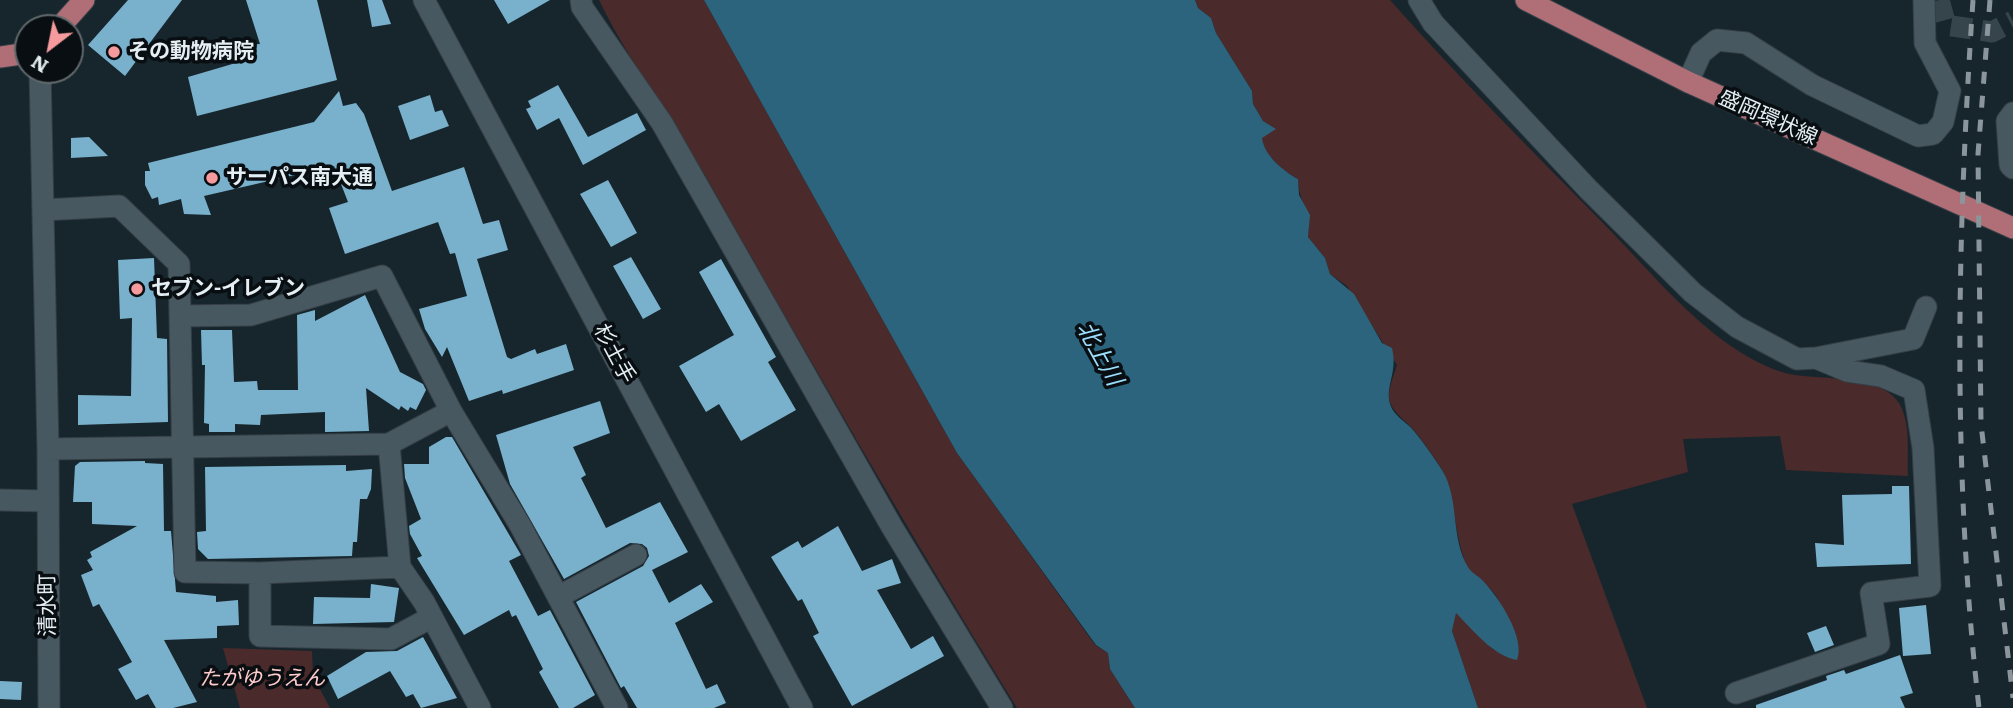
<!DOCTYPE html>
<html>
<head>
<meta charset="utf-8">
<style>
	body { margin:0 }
	#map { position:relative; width:2013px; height:708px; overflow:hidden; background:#17262d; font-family:Literata,serif }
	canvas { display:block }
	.north { position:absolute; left:14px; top:14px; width:70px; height:70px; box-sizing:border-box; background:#080e11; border:2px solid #60686b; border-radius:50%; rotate:212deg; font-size:19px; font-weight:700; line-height:28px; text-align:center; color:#e5eef3 }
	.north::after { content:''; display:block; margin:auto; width:24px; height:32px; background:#f59b9e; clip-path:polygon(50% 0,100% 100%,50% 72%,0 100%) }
</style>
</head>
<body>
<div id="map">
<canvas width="2013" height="708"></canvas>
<div class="north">N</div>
</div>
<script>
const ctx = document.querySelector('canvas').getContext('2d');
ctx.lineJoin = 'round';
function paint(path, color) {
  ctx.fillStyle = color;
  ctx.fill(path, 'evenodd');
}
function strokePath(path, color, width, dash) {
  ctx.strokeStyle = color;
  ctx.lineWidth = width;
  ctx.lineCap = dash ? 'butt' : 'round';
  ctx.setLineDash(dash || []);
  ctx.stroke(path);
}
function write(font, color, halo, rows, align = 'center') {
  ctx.font = font + ' Literata,"Noto Sans JP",serif';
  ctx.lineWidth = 7;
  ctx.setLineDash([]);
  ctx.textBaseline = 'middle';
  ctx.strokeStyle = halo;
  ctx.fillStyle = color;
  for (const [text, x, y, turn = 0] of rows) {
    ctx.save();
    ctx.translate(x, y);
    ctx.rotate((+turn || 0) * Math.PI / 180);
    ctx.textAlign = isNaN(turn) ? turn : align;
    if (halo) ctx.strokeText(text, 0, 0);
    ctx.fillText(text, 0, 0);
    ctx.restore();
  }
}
paint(new Path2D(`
	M599,0H704L957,453L1095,645L1108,653L1110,669L1135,708H1017C909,533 807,355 706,177C672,117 629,62 599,0Z
	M1195,0H1390C1459,78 1533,152 1606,226C1643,264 1684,313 1728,344C1745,356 1768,369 1789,374C1819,380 1881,374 1899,403C1911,422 1907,454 1908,476L1786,470L1780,436L1683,439L1688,472L1572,504L1647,708H1478L1452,631L1456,612L1494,650C1496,637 1501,620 1500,607C1498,587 1475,581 1467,566C1454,538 1455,491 1441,468C1434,458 1418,433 1409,425C1383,401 1386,399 1397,365L1347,286L1330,274L1325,258L1308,237C1311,207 1299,205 1298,179C1283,171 1265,156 1261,138L1275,129L1263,121L1253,104L1252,91L1216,33L1211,18L1198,8Z
	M223,648L312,651L313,676L330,708H240Z`), '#4a2a2b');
paint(new Path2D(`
	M704,0H1195L1198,8L1211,18L1216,33L1252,91L1253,104L1263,121L1276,129L1262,138C1264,155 1283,171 1298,179L1299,195L1310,215L1308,237L1325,258L1330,274L1354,294L1382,343L1392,348C1398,373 1385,385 1390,404C1394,417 1406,421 1414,431C1424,443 1434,458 1442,470C1460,499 1450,537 1468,567C1471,573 1479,576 1483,581C1499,597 1526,639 1517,660C1493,656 1472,629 1456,613L1452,631L1478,708H1135L1110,669L1108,653L1096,645L957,453Z`), '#2d647d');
paint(new Path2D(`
	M128,0H182L125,76L88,45Z
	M246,0H317L337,80L197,116L188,77L246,60L244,45L260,44Z
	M367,0H382L391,24L372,27Z
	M494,0H550L508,24Z
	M558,85L588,137L637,113L646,130L583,165L559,118L537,130L526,109L531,107L528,101Z
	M339,91L343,106L356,103L364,114L392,191L464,167L483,224L499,220L508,250L477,259L507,357L511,359L535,349L537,354L566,344L574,370L503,394L502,390L469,401L447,347L442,357L425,329L419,309L467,296L455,253L450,254L438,222L345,254L329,208L348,202L334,166L204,196L211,215L184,214L181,199L159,205L158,197L152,199L145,185V171H150L148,163L314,122Z
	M430,95L435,112L442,110L449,126L410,140L398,106Z
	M89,137L108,156L71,158V138Z
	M608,180L637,233L611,247L580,194Z
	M631,257L661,309L643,319L613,266Z
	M154,258L157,338L167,339L168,422L78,425V395L131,396L132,318L120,319L118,260Z
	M721,259L776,357L768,362L796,410L741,441L719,404L706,412L679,366L734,335L699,272Z
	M365,295L400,372L423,384L426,390L416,410L410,407L408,411L401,406L399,410L366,388L369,431L325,432V412L261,415L260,425L235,424V432H209V424L204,423L205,365H202L201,330H232L234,382L257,381L258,390H298L297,315L315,310V321Z
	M600,401L610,433L573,447L586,475L581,478L606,528L660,502L688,552L652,570L669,603L701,584L713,602L675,623L706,689L717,684L726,703L714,708H637L624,686L621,688L576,602L643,566L649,556L647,548L642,544L630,543L564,579L510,484L496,435Z
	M446,437H452L521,555L509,561L538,616L550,610L595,695L573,708H559L539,672L543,669L516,615L512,617L509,610L464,635L417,558L422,556L410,534L409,526L421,519L405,478L404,464H429V447Z
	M145,461V463L163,464L164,531H171L176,592L216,596V602L238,600L239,625L217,626V638L164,640L197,702L173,708H156L148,694L136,700L118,669L132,662L99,604L93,607L81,575L93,570L87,560L92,557L90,552L137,526L92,524V502H73L75,466L80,462Z
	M346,465V471L372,469L371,489L367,499H360L357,542H353L352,556L208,559L198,549L197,532L206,531L205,467Z
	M1892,486H1909L1911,564L1817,567L1815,543L1844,545L1842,495L1892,494Z
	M838,526L862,571L892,559L901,583L877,590L911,649L933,636L944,656L852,706L813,636L819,633L802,599L798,601L771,557L798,541L802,548Z
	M371,584L399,588L394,622L313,624L314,597L370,598Z
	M1926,605L1931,654L1903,656L1899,608Z
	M1826,626L1834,645L1815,652L1807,633Z
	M423,637L457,698L421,708L413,694L406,697L390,671L338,699L327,676L366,652L397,651Z
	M1900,655L1913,693L1900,697L1905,708H1756V705L1827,680L1826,676L1844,670L1846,674Z
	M0,681L22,682L21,700L0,699Z`), '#79b1cc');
strokePath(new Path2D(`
	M1939,0L1946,25L1992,32L2013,21`), '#36444b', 21, [21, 10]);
const minor = new Path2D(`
	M424,0L802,708
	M581,0L582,7L662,123L892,527L1002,708
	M1419,0L1433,23L1588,189L1693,293L1737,327L1797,359L1816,358L1847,371L1881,376L1914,390L1923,448L1930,586L1871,593L1879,644L1736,693
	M40,70L48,449L49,708
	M1688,82L1701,53L1717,40L1746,43L1812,85L1918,136L1933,134L1943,122L1950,91L1925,43L1924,0
	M2013,113L2007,121L2010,165L2013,168
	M43,210L119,206L179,264L185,572L260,573V636L391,639L432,617
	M181,316L251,315L382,276L451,411
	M1816,358L1913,339L1926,307
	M389,444L451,411L520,525L617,708
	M48,449L389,444L400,567L424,602L480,708
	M0,500L46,501
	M260,573L400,567
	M558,597L636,555`);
const major = new Path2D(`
	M1526,0L1688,82L2013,228
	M59,28L84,0
	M0,57L28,53`);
strokePath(minor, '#353f46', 23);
strokePath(major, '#353f46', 23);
strokePath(minor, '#485860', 21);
strokePath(major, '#b06e76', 21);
strokePath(new Path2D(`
	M1973,0C1957,239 1952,470 1979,708
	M1990,0L1978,154L1981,424L2013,698`), '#8b969c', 5, [12, 12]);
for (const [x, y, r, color] of [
	[114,52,7,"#f59b9e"],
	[212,178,7,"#f59b9e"],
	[137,289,7,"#f59b9e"]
]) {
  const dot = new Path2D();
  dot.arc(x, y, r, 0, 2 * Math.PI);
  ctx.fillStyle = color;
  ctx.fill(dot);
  strokePath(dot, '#080e11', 2.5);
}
write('bold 21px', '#e5eef3', '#080e11', [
	["その動物病院",128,52],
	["サーパス南大通",226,178],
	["セブン-イレブン",151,289]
], 'left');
write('21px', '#e5eef3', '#080e11', [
	["盛岡環状線",1768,118,24],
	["杉土手",614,354,62],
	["清水町",48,605,-91]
]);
write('italic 21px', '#ffcacb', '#080e11', [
	["たがゆうえん",262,679]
]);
write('italic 23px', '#9bddfd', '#080e11', [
	["北上川",1099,354,61]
]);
</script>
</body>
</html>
